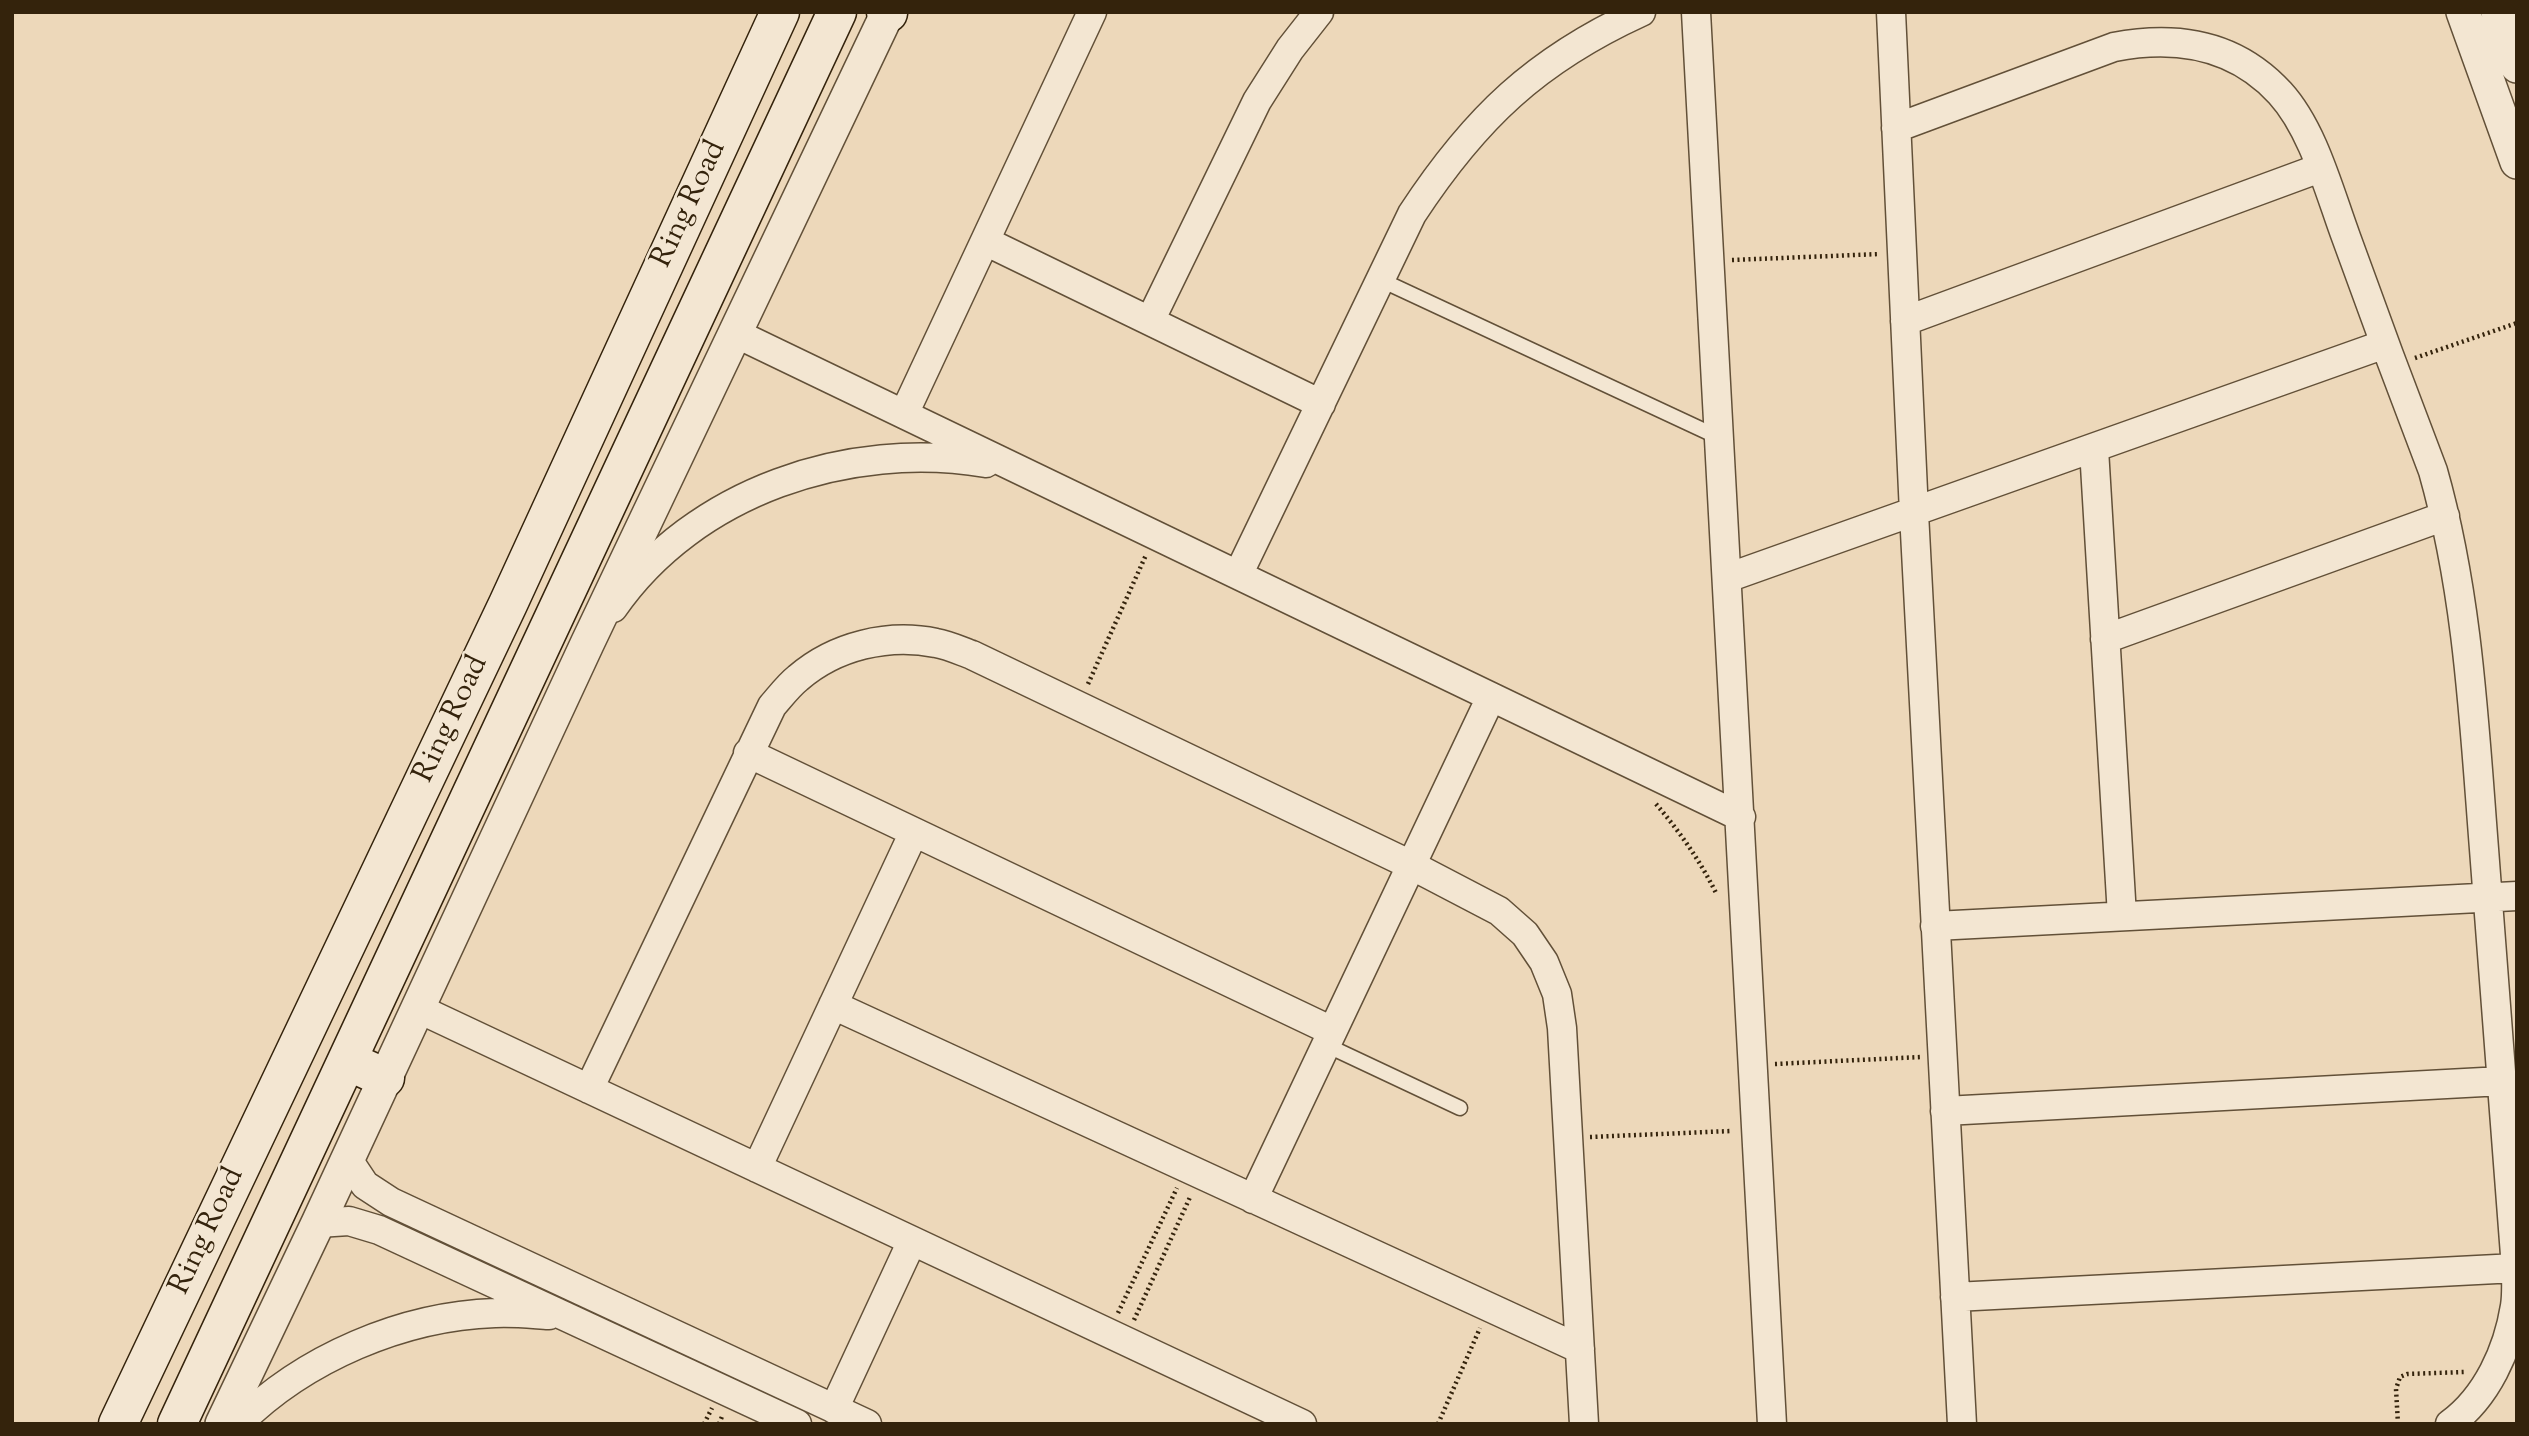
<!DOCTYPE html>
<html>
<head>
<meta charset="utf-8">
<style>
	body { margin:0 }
	#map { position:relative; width:2529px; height:1436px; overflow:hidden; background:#edd8ba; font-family:"Sorts Mill Goudy",serif }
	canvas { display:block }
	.frame { position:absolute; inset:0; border:14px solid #34230c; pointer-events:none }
</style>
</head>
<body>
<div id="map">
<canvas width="2529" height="1436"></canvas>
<div class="frame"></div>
</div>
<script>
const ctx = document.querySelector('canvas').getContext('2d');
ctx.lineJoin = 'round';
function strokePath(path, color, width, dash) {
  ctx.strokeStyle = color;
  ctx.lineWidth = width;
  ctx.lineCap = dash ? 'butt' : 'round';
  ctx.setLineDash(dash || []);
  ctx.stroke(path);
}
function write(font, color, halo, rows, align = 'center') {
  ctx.font = font + ' "Sorts Mill Goudy",serif';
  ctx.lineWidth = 5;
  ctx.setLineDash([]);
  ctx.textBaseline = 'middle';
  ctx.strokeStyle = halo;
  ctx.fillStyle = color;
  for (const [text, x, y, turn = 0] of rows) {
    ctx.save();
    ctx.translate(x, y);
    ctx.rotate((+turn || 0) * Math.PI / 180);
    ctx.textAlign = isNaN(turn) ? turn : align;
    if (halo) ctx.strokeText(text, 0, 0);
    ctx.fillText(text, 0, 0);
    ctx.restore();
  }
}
const service = new Path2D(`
	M1381,280L1720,438
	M1326,1045L1460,1108`);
const minor = new Path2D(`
	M1696,12L1772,1424
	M1891,12L1914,513L1962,1424
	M1896,128L2114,47C2176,35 2235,44 2280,93C2313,129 2329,191 2346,237C2374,315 2403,393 2433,471C2468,594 2474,721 2484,849C2495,988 2505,1128 2516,1268C2516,1280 2517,1294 2515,1306C2508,1350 2487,1397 2450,1424
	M985,241L1321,404
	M1150,321L1257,101L1290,49L1319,12
	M1905,321L2320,168
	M735,333L1741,817
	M904,414L1092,12
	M2094,449L2122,916
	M1238,575L1412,214C1475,118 1536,60 1641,12
	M1727,578L2385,344
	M613,608C694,491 849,440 986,463
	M2105,639L2445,516
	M748,753L1332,1031
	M1935,926L2517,896
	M833,1005L1580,1349
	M417,1008L1302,1424
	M589,1089L772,706C780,697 788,686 798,678C835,646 888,633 936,643C948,645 961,651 972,655L1411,865L1499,911L1525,934L1544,962L1557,994L1562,1028L1584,1424
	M1945,1111L2502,1081
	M347,1158L365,1185L391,1202L867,1424
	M757,1168L914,832
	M1253,1199L1491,697
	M318,1223L349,1221L379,1230L797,1424
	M1955,1297L2516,1268
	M834,1409L912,1241
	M238,1424C304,1358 403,1316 495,1313C513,1312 532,1314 549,1315`);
const tertiary = new Path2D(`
	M2463,12L2517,162
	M2498,12L2517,66
	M222,1424L318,1223L587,644L888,12`);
const secondary = new Path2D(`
	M886,12L888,13
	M348,1061L385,1078
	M118,1424L508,604L780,12
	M177,1424L837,12`);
strokePath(service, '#625038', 17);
strokePath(minor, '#625038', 31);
strokePath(tertiary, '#625038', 36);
strokePath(secondary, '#34230c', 41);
strokePath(new Path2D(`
	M1732,260L1880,254
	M2415,358L2517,323
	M1088,684L1146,555
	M1656,804C1680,832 1701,862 1717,895
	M1775,1064L1921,1057
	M1590,1137L1731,1131
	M1118,1313L1177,1188
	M1134,1320L1191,1195
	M704,1424L712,1408
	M719,1424L723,1414
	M1438,1424L1480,1328
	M2398,1424L2396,1389L2400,1377L2407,1374L2465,1372`), '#34230c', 4.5, [2, 3.5]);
strokePath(service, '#f3e6d2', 14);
strokePath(minor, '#f3e6d2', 28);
strokePath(tertiary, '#f3e6d2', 33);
strokePath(secondary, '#f3e6d2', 38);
write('30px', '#34230c', '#f3e6d2', [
	["Ring Road",691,205,-65],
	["Ring Road",453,720,-65],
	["Ring Road",209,1232,-65]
]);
</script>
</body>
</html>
